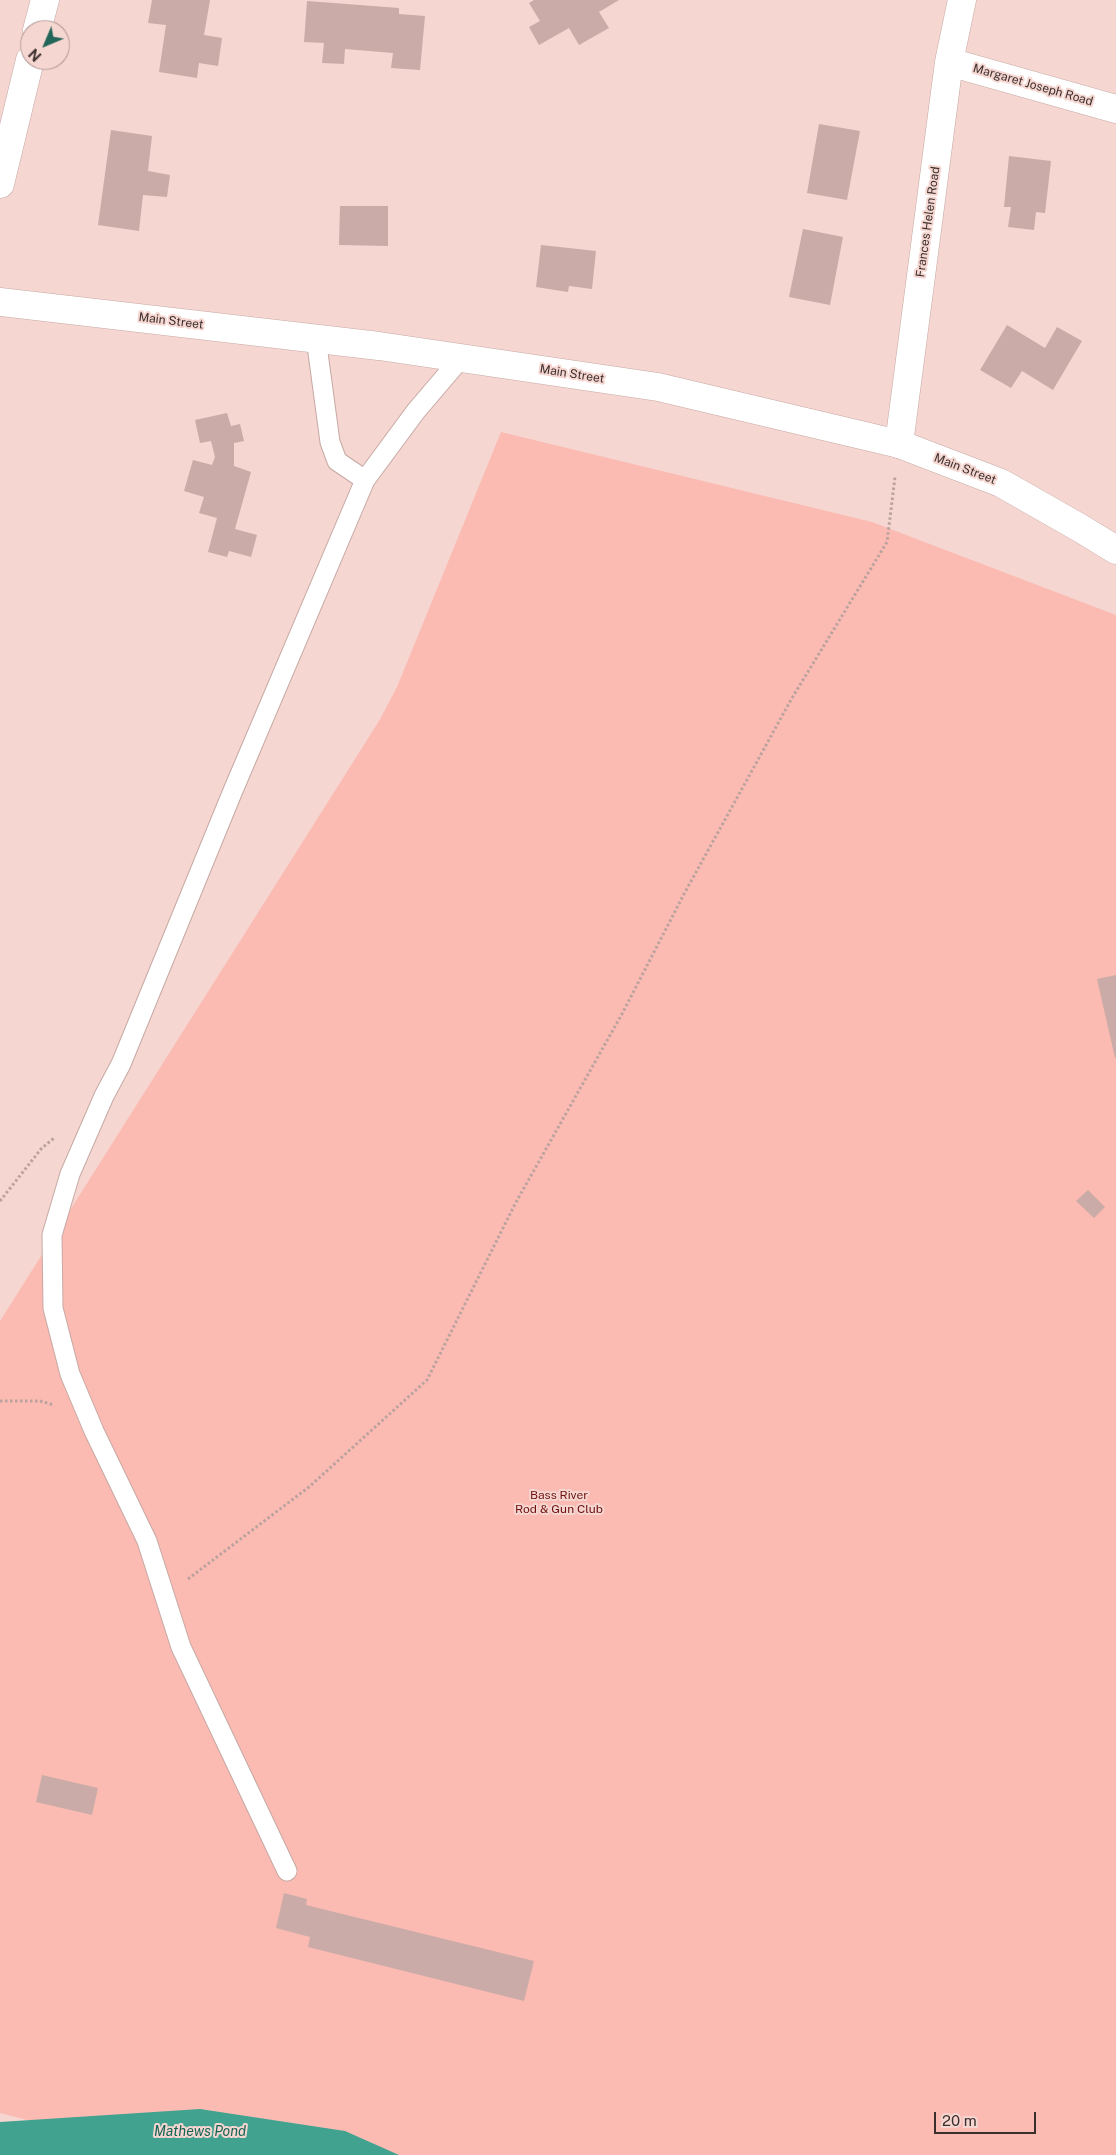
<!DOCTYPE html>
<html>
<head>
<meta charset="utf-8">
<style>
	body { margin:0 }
	#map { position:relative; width:1116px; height:2155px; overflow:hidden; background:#f5d6d1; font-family:"Public Sans",sans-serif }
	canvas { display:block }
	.north { position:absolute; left:20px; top:20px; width:50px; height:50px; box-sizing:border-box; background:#f5d6d1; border:1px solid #ab938f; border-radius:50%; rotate:225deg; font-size:14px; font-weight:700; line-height:20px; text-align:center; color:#3b2f2d }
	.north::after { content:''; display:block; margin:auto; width:18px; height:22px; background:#216658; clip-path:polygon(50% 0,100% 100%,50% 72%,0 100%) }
	.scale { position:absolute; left:934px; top:2112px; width:102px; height:22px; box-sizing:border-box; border:2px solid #3b2f2d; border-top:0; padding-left:6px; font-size:15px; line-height:18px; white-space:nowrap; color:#3b2f2d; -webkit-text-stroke:4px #f5d6d1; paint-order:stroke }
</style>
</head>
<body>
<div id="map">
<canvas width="1116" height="2155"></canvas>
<div class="north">N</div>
<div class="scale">20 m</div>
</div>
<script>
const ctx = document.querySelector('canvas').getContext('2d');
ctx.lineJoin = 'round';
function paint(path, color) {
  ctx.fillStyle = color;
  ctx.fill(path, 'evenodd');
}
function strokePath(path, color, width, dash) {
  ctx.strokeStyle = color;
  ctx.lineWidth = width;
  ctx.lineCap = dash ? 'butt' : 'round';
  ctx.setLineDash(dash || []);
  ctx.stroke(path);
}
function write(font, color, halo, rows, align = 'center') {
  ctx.font = font + ' "Public Sans",sans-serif';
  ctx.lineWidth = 4;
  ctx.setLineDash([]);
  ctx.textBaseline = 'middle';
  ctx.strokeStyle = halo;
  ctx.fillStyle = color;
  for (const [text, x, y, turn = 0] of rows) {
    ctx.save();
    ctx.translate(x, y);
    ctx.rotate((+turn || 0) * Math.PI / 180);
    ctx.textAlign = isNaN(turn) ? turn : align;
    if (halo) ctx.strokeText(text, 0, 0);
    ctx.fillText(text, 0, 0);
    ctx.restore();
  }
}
paint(new Path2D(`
	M501,432L872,522L1116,615V2155H201L130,2147L0,2113V1321L379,721L397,687Z`), '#fbbbb3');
paint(new Path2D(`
	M200,2109L345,2131L399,2155H0V2122Z`), '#41a38f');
paint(new Path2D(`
	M152,0H210L204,35L222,38L218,66L199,63L197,78L159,72L166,25L148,23Z
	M534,0H619L599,12L609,28L579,45L569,28L539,45L529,27L540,21L529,3Z
	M307,1L399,8V14L425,16L420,70L391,68L393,53L345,49L344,64L322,63L324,43L304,42Z
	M819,124L860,131L847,200L807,193Z
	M111,130L152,136L148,171L170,175L167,197L143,195L139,231L98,225Z
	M1009,156L1051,161L1045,213L1036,212L1034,230L1008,227L1011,207H1004Z
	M340,206H388V246L339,245Z
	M803,229L843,237L830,305L789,297Z
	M541,245L596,251L592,289L569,286L568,292L536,287Z
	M1007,325L1045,348L1057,327L1082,341L1053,390L1022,371L1011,388L980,370Z
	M227,413L231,426L240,424L244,441L234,443V466L251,472L235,529L257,535L251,557L229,551L227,557L208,552L217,518L199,513L204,497L184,491L193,460L212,465L215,457L211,441L200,443L195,420Z
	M1116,975V1058H1115L1097,979Z
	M1088,1190L1105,1207L1094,1218L1076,1201Z
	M42,1775L98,1788L92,1815L36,1802Z
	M284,1893L307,1899L306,1905L534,1961L524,2001L308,1947L310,1937L276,1928Z`), '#caaba7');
const service = new Path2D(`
	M316,338L330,442L337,461L365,480
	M287,1871L181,1647L147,1541L94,1431L70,1374L53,1308L52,1235L70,1174L104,1096L121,1064L232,793L365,480L416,411L462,357`);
const minor = new Path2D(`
	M37,30L45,0
	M949,62L1116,109
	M0,184L30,60
	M899,444L949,62L962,0`);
const secondary = new Path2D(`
	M0,302L379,346L658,387L899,444L1001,483L1080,528L1116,550`);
strokePath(service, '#c7a9a4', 21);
strokePath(minor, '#c7a9a4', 29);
strokePath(secondary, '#c7a9a4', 29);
strokePath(new Path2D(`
	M0,1201L41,1149L54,1138
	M0,1401H40L54,1405
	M188,1579L309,1487L427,1380L515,1204L622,1014L684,894L792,698L887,542L895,477`), '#bba29e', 3, [2.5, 2.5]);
strokePath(service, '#fff', 19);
strokePath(minor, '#fff', 28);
strokePath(secondary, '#fff', 28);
write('12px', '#3b2f2d', '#f5d6d1', [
	["Margaret Joseph Road",1033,85,16],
	["Frances Helen Road",928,222,-82],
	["Main Street",171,321,7],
	["Main Street",572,374,9],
	["Main Street",965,469,21]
]);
write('12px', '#6d100e', '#f5d6d1', [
	["Bass River",559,1495],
	["Rod & Gun Club",559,1509]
]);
write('italic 14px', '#156354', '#f5d6d1', [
	["Mathews Pond",200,2132]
]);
</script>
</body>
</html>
